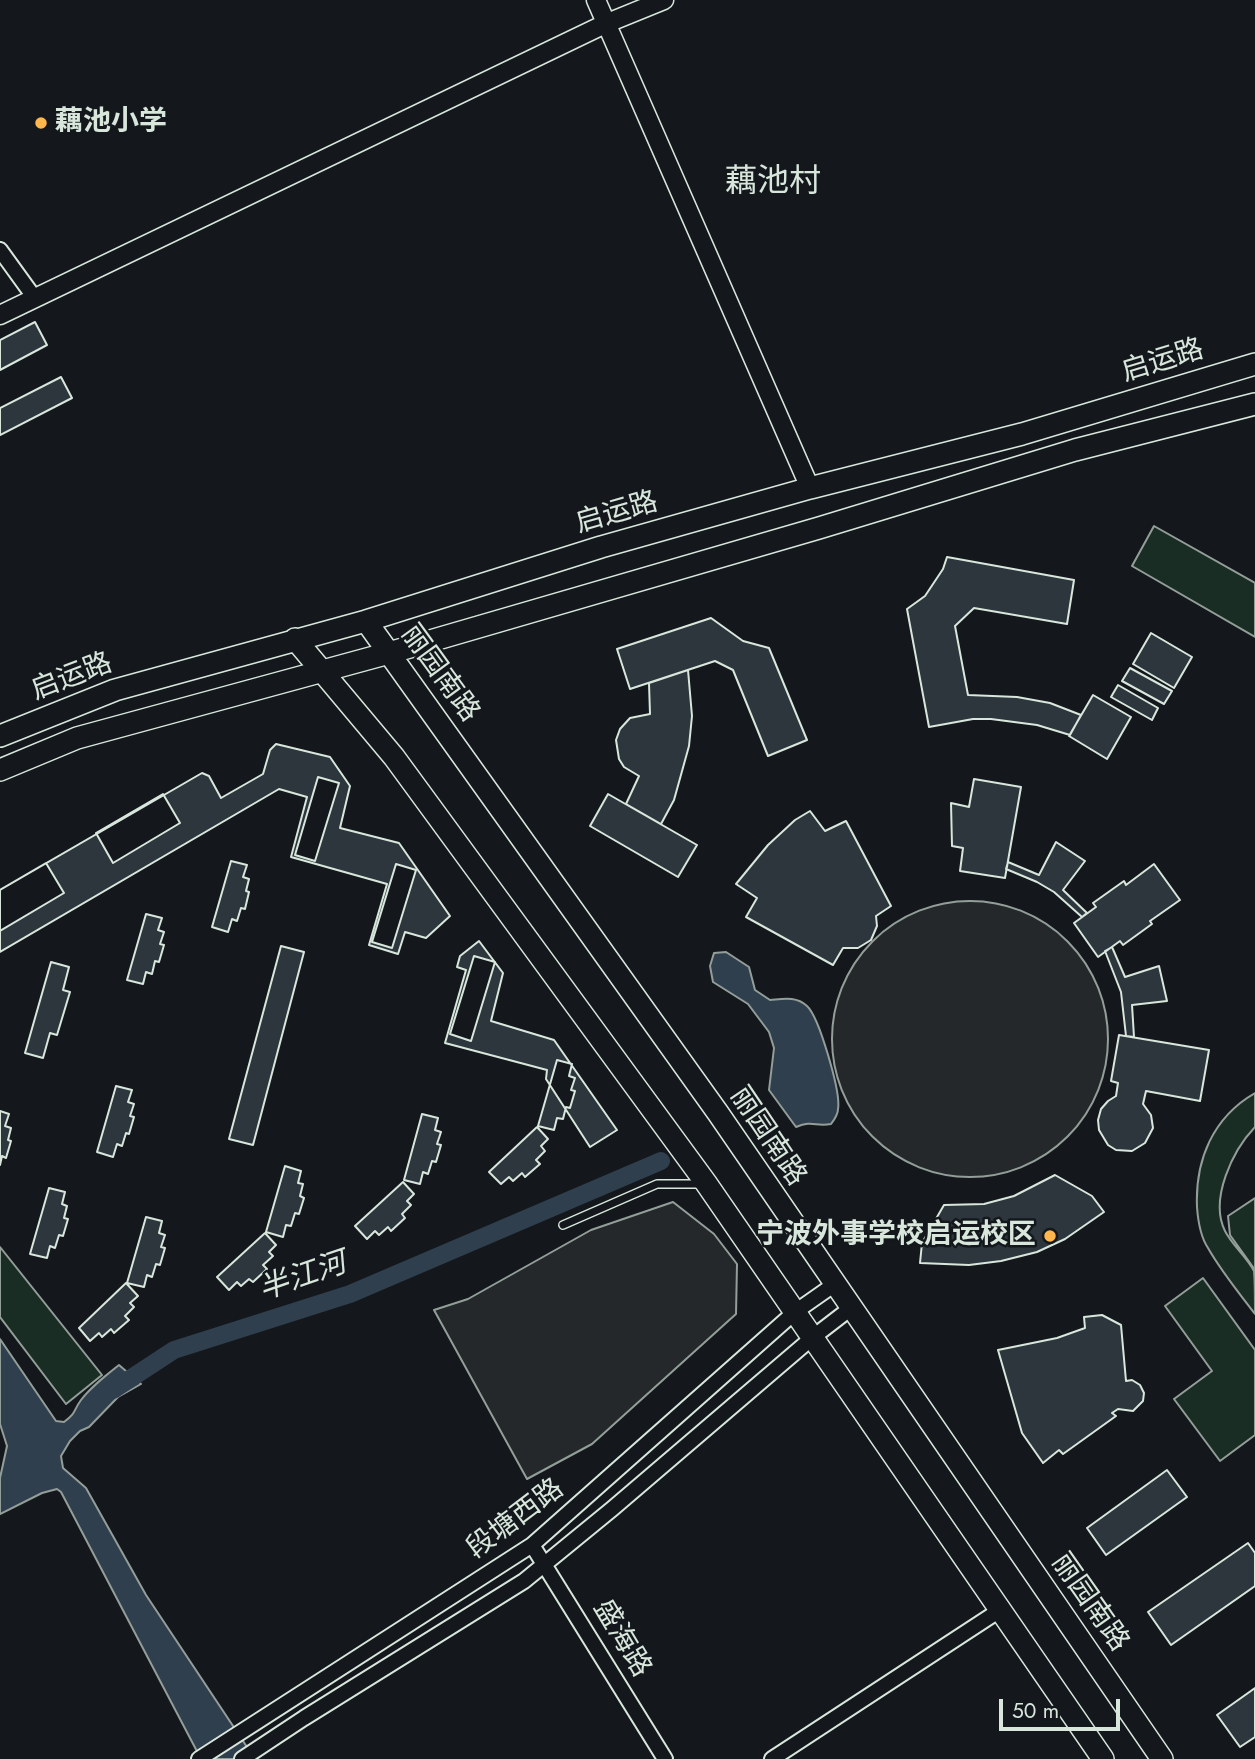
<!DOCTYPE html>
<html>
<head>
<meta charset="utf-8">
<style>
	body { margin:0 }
	#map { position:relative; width:1255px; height:1759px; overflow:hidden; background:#14181c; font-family:Jost,sans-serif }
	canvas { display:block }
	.scale { position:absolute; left:999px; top:1699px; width:121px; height:32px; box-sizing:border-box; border:4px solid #d8e6dc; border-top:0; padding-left:9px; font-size:21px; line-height:24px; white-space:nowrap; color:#d8e6dc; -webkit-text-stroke:5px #14181c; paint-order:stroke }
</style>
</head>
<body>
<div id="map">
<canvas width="1255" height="1759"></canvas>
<div class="scale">50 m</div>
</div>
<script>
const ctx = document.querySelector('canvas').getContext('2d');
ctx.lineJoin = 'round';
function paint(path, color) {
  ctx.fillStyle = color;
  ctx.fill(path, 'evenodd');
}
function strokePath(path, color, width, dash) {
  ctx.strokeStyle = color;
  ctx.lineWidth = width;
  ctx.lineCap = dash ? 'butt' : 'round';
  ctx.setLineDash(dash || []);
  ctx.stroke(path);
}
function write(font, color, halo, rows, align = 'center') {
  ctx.font = font + ' Jost,"Noto Sans SC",sans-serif';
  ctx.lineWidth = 5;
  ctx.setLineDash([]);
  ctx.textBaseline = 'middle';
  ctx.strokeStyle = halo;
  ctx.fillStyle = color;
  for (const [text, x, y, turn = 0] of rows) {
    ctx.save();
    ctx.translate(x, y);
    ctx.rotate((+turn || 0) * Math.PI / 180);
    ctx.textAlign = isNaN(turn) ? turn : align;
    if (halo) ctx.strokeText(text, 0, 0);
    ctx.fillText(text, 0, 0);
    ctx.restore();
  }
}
const green = new Path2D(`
	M1154,526L1255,583V637L1132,566Z
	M1255,1093V1127C1233,1150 1209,1199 1225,1231C1232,1245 1247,1257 1254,1271C1255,1282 1255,1302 1255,1314C1239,1293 1221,1271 1208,1248C1200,1236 1198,1221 1197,1207C1195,1160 1213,1117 1255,1093Z
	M1255,1198V1270L1230,1235L1228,1216Z
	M0,1247L102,1375L66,1404L0,1317Z
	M1203,1278L1255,1350V1435L1220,1461L1174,1399L1212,1371L1165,1306Z`);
paint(green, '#1a2d24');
strokePath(green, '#939e99', 2);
const parking = new Path2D(`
	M832 1039a138 138 0 1 1 276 0a138 138 0 1 1-276 0Z
	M673,1202L714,1234L737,1264L736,1314L592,1444L527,1479L434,1310L468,1299L591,1230Z`);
paint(parking, '#24282b');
strokePath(parking, '#939e99', 2);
const water = new Path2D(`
	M726,952L749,967L755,990L770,1000C783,999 796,996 807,1006C819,1017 841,1092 838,1109C838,1115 834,1120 831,1124C815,1127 813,1120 796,1127L769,1090L774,1048L769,1032L748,1004L713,982L710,966L714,953Z
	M0,1339L56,1421L64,1422C77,1412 73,1411 81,1400C91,1387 105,1376 119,1365L141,1384L118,1397L89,1427L80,1431L70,1441L61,1456L63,1468L86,1488L146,1595L255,1759H201L61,1492L57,1489L42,1493L0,1514V1478L7,1446L0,1424Z`);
paint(water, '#2f3f4d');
strokePath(water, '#939e99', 2);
strokePath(new Path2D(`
	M113,1390L174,1350L350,1294L661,1161`), '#2f3f4d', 18);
const building = new Path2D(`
	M35,322L47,345L0,370V340Z
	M61,377L72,398L0,435V408Z
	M947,557L1074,580L1067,624L974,608L955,626L968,695L1017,697L1050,703L1081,715L1070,735L1037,725L991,719H973L929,727L907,609L925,596L943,569Z
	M711,618L743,641L769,648L807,740L768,756L733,670L715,661L630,689L617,649Z
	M1151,633L1192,657L1174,688L1133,664Z
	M1130,668L1172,691L1164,704L1122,681Z
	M688,670L692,716L689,746L674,800L661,824L626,804L639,776L624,767L619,759L616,740L620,729L630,718L650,714L649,683Z
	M1118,685L1158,708L1152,720L1111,697Z
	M1093,695L1131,717L1107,759L1069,736Z
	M276,744L330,757L350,786L340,828L399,843L450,916L426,938L405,932L398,954L369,945L387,884L291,857L307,797L279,789L0,952V890L202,773L209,776L221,798L263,774L270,750Z
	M318,777L339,783L315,861L295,855Z
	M974,779L1021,787L1005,878L960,871L963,848L952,846L951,803L969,807Z
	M163,794L180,823L113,863L96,833Z
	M608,794L697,845L678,877L590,826Z
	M810,811L825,831L846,821L891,906L876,916L877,926L871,940L858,948H843L833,965L746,917L757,898L736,884L768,845L795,820Z
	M1056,842L1085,861L1063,890L1087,913L1082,917L1054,892L1037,882L1006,869L1008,862L1039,875Z
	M231,861L247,865L243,877L249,879L246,891L249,892L245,909L241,908L237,921L232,919L228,932L212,927Z
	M46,863L64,893L0,931V890Z
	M396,864L416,870L392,948L372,942Z
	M1154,864L1180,900L1150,921L1152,924L1123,945L1120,941L1098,957L1074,923L1096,907L1093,903L1124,881L1126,885Z
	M146,914L162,918L158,930L164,932L160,944L164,945L159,962L155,961L152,974L146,972L143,984L127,980Z
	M479,941L503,973L491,1021L554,1040L617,1130L590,1147L546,1079L547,1070L445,1043L466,970L457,967L460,956Z
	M281,946L304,952L253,1145L229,1139Z
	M1112,947L1125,977L1159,966L1167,1001L1132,1005L1134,1037L1126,1036L1121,992L1105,951Z
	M474,956L495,962L471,1041L450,1034Z
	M51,962L69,967L63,990L70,992L57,1035L50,1033L43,1058L25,1053Z
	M1119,1035L1209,1050L1200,1101L1146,1091L1143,1104L1151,1115L1153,1128L1145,1143L1132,1151L1116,1150L1108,1145L1099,1130L1098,1120L1101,1109L1108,1101L1116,1096L1118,1083L1111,1081Z
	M557,1060L572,1064L569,1076L575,1078L571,1090L575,1091L570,1108L566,1107L563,1119L557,1118L554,1130L538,1126Z
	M116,1086L132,1090L128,1102L134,1104L130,1116L134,1117L129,1134L126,1133L122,1146L117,1144L113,1157L97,1152Z
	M0,1111L9,1114L5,1126L11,1128L8,1140L11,1141L6,1158L2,1156L0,1165Z
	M422,1114L438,1118L435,1130L441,1132L437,1144L441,1145L436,1162L432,1161L428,1174L423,1172L420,1184L404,1180Z
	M537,1127L548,1139L541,1146L545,1151L536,1160L540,1164L525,1177L522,1173L513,1181L509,1177L501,1184L489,1172Z
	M285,1166L301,1171L298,1183L303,1184L300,1196L304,1198L299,1214L295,1213L291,1226L286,1225L283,1237L266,1232Z
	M1055,1175L1092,1196L1104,1212L1065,1239L1037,1252L1001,1261L969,1265L920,1263L922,1243L944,1205L984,1204L1014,1196Z
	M403,1182L414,1194L407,1201L411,1205L402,1214L405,1218L391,1231L388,1227L379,1235L375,1231L367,1239L355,1226Z
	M49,1188L65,1192L62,1204L67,1206L64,1218L68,1219L63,1236L59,1235L55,1248L50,1246L47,1258L30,1254Z
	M146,1217L162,1221L159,1233L165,1235L161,1247L165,1248L160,1265L156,1264L152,1277L147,1275L144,1287L127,1283Z
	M265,1233L276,1245L269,1252L273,1256L263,1265L267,1269L253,1282L249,1279L241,1286L237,1282L229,1290L217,1277Z
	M126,1283L138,1296L130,1303L134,1307L125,1316L129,1320L114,1333L111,1329L102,1337L99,1333L90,1341L79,1328Z
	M1102,1315L1121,1325L1126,1381L1132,1380L1140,1385L1144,1393L1143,1401L1133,1411L1118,1409L1112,1413L1116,1416L1063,1454L1059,1450L1043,1463L1022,1433L998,1350L1057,1338L1085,1328L1084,1317Z
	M1167,1470L1187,1497L1106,1555L1087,1528Z
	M1248,1543L1255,1553V1586L1171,1645L1148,1612Z
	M1255,1688V1737L1240,1747L1217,1715Z`);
paint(building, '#2c363c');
strokePath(building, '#d8e6dc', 2);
const service = new Path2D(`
	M563,1225L657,1184H702`);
const minor = new Path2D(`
	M0,250L34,297
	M532,1545L665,1759
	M199,1759L532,1545L795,1312L835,1284
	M242,1759L304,1718L524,1581L612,1509L812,1338L851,1308
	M772,1759L1000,1610`);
const tertiary = new Path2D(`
	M596,0L810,488
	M0,315L605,24L664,0`);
const secondary = new Path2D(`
	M366,621L718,1113L1162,1759
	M295,639L394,757L706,1183L1103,1759
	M0,736L115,690L366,621L601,547L810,488L1022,434L1255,364
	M0,770L77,738L389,653L819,528L1075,450L1255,404`);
strokePath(service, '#d8e6dc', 10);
strokePath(minor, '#d8e6dc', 18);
strokePath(tertiary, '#d8e6dc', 21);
strokePath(secondary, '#d8e6dc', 24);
strokePath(service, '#14181c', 7);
strokePath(minor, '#14181c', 14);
strokePath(tertiary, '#14181c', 18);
strokePath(secondary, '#14181c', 21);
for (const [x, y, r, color] of [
	[41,123,7,"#ffb74d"],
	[1050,1236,7,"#ffb74d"]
]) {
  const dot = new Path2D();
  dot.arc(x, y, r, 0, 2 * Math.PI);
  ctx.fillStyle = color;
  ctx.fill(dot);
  strokePath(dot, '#14181c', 2.5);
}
write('bold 28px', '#d8e6dc', '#14181c', [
	["藕池小学",55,123],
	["宁波外事学校启运校区",1036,1236,"right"]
], 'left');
write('28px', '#d8e6dc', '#14181c', [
	["启运路",1163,362,-17],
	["启运路",617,514,-16],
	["丽园南路",439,674,54],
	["启运路",72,678,-21],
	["丽园南路",767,1137,56],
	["段塘西路",516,1520,-37],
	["丽园南路",1089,1603,55],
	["盛海路",621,1639,59]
]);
write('italic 30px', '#d8e6dc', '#14181c', [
	["半江河",303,1278,-19]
]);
write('32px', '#d8e6dc', '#14181c', [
	["藕池村",773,183]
]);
</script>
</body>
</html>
